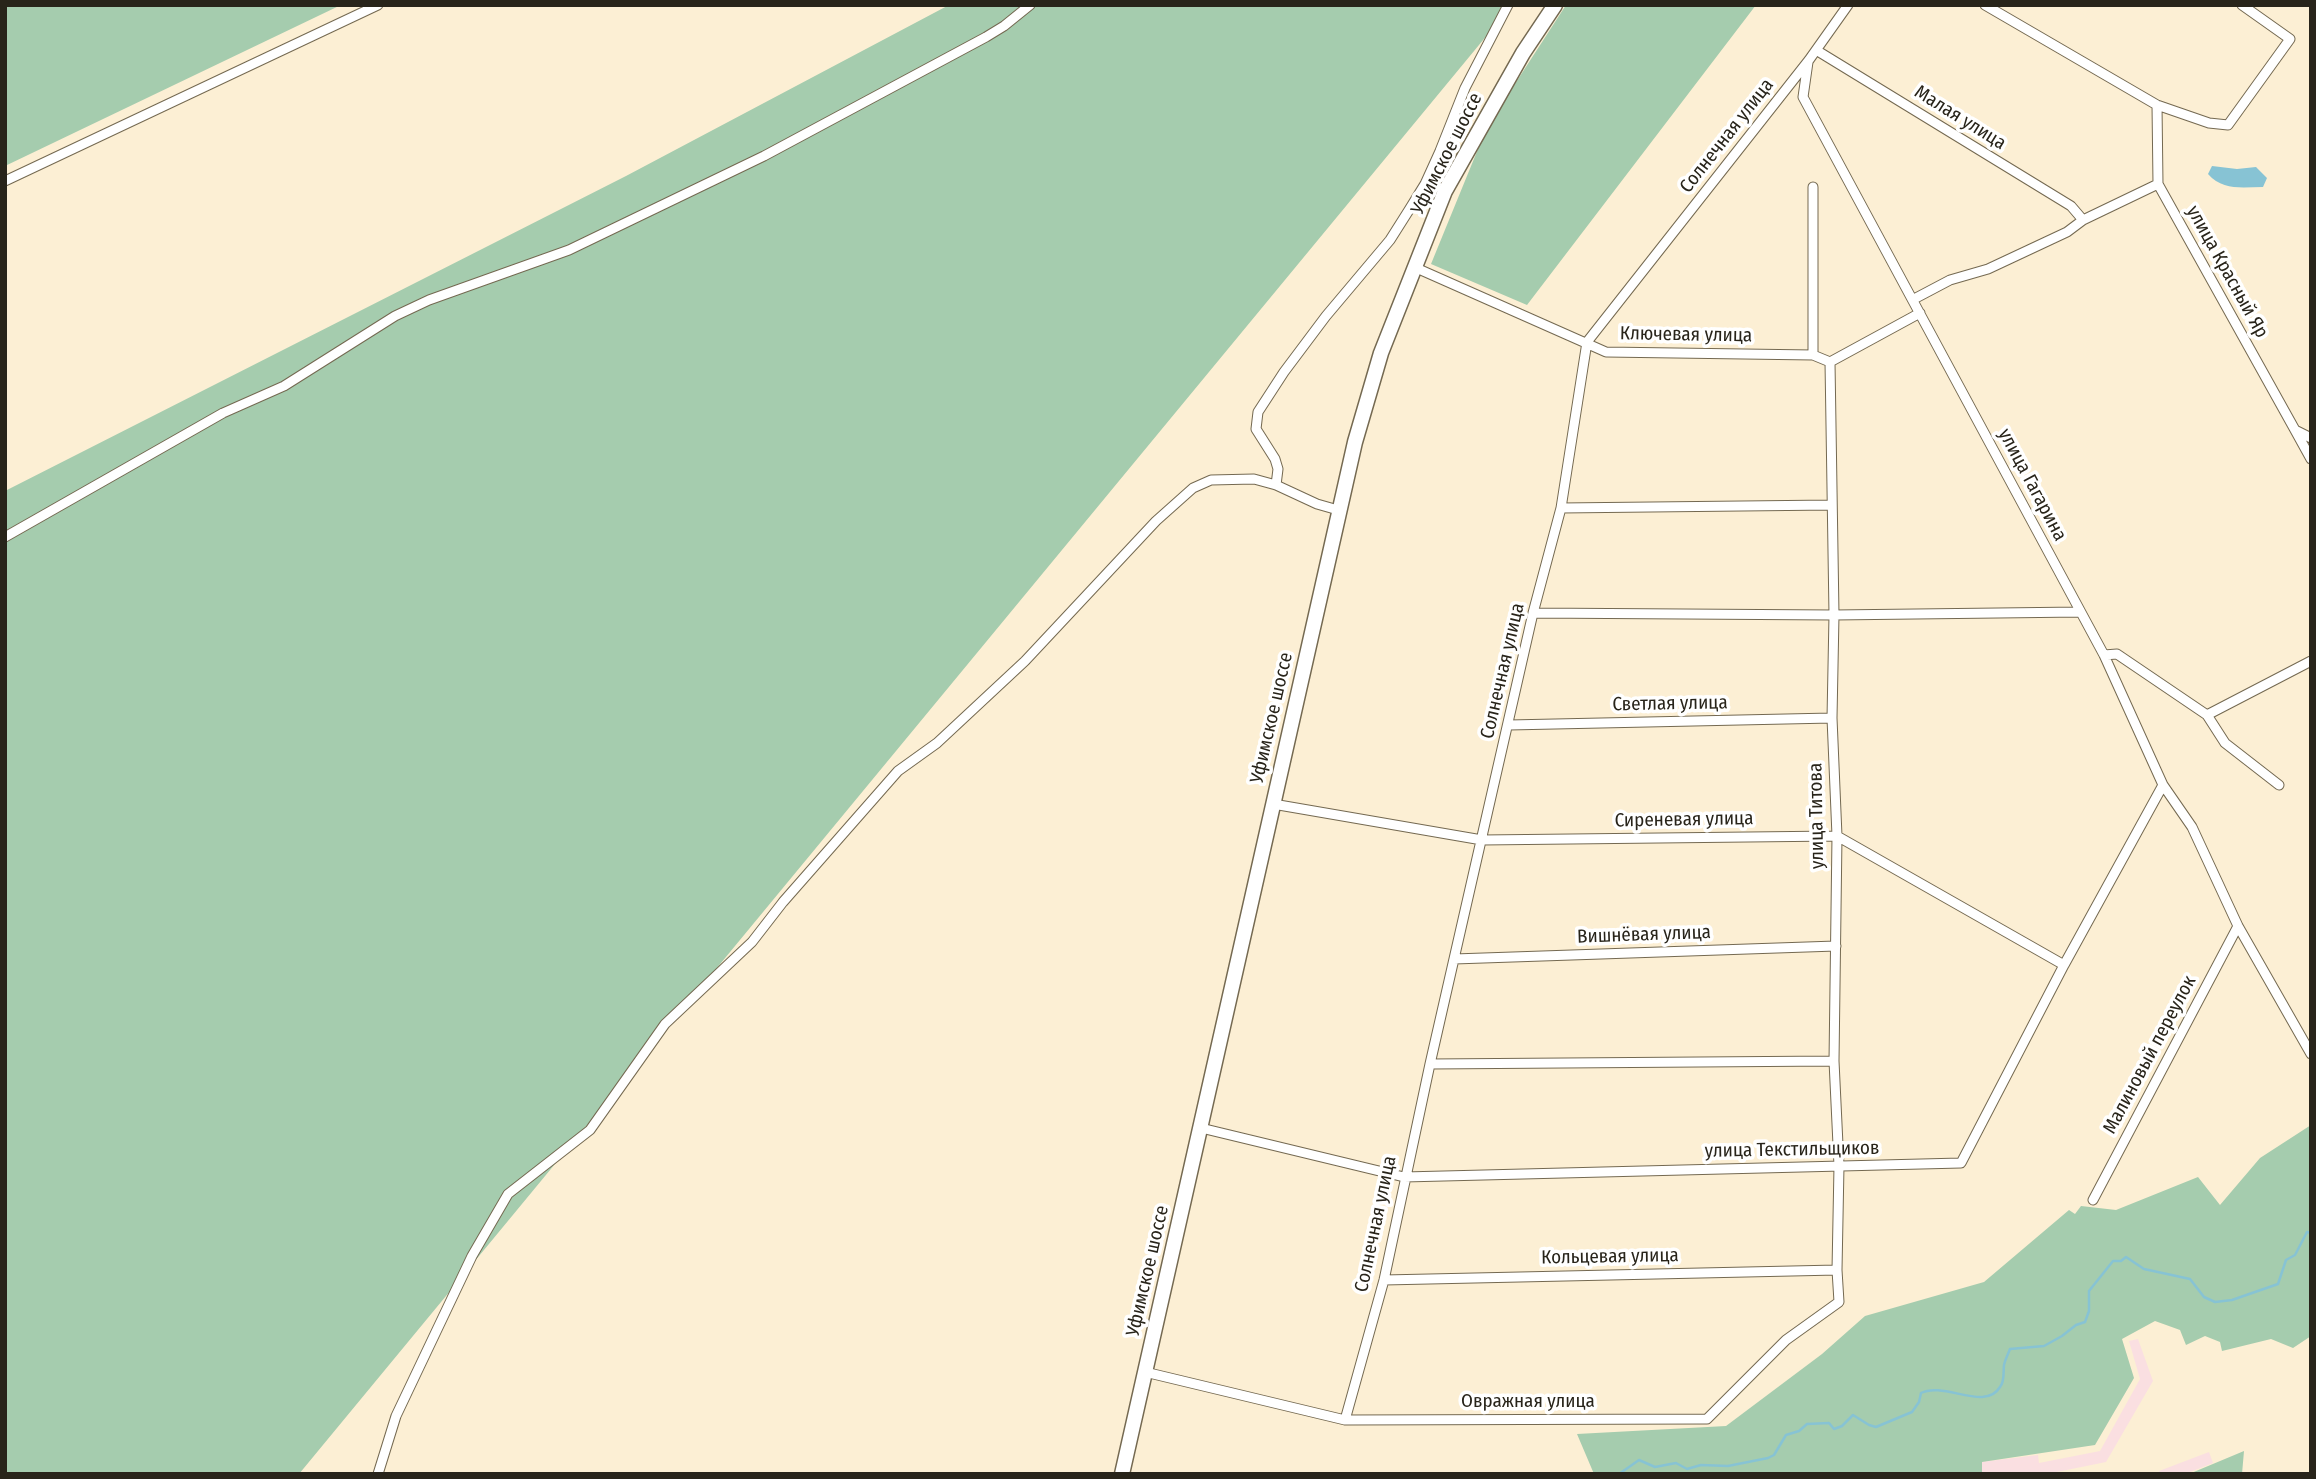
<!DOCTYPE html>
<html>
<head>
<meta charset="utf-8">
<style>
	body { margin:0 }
	#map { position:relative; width:2316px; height:1479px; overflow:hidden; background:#fcefd4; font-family:"Fira Sans Condensed",sans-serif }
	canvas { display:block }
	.frame { position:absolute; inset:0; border:7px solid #28241a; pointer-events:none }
</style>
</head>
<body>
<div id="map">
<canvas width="2316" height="1479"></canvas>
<div class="frame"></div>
</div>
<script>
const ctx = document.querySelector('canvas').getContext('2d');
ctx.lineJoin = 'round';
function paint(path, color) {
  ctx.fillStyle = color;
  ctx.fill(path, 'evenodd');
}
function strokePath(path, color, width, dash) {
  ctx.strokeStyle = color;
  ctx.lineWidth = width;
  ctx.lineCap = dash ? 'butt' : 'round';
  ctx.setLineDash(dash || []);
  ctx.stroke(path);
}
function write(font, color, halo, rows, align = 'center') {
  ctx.font = font + ' "Fira Sans Condensed",sans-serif';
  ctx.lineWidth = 7;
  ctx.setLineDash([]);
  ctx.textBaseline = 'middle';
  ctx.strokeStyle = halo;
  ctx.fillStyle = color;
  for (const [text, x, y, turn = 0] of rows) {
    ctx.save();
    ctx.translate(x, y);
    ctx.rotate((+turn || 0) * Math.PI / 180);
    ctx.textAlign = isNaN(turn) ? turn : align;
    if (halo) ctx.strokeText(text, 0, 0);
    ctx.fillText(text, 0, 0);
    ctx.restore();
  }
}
paint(new Path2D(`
	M2138,1339L2153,1381L2106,1462L2047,1474H1982L1981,1462L2038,1455L2039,1463L2100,1451L2140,1379L2129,1341Z
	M2209,1452L2213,1463L2185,1474H2160L2159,1471Z`), '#fadfe1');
paint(new Path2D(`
	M5,5H341L5,166Z
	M949,5H1512L299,1474H5V491L626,176Z
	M1566,5H1756L1527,305L1431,264L1487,127Z
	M2311,1125V1336L2293,1348L2271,1339L2222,1351L2220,1342L2205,1336L2186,1345L2180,1330L2155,1321L2122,1339L2134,1378L2095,1445L1982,1462V1474H1594L1577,1434L1726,1426L1822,1354L1865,1316L1984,1282L2069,1210L2075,1214L2081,1206L2116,1210L2198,1177L2220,1205L2260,1158Z
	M2244,1451L2242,1474H2189Z`), '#a5ccae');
paint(new Path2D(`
	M2212,166L2237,169L2256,167L2267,178L2263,187C2242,187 2223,191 2208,174Z`), '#87c3d4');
strokePath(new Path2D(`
	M1619,1474L1639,1460L1655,1467L1676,1463L1687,1469L1701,1465L1728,1466L1768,1458L1774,1455L1786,1435L1799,1431L1807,1424L1829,1423L1834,1429L1842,1426L1853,1415L1869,1425L1876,1427L1912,1412L1919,1402L1921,1393C1944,1381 1985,1412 2000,1387C2005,1381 2003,1373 2004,1365C2005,1360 2008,1354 2010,1349L2044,1346L2062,1336L2076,1325L2085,1322L2089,1311V1291L2113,1261H2121L2126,1257L2144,1269L2190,1279L2204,1297L2215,1302L2232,1300L2278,1284L2286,1260L2295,1255L2307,1232L2311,1233`), '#87c3d4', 2.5);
const minor = new Path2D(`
	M1985,5L2157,105L2209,123L2228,125L2290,39L2242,5
	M1816,50L2071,206L2083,220
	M1808,62L1803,97L2104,655L2163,785L2192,827L2238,926L2311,1054
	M2157,105L2158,184L2295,430L2311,438
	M5,181L378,5
	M1813,187V355
	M1414,267L1606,352L1813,355L1830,362L1920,313
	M1914,299L1950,280L1988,269L2067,232L2083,220L2158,184
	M2295,430L2311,459
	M1276,485L1278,469L1275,459L1256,429L1258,412L1284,372L1326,316L1390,240L1409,210L1425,184L1440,151L1465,88L1508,5
	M1561,508L1832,505
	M5,537L223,413L284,386L395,316L429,300L569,250L764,156L986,37L1004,26L1030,5
	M1533,613L1834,615L2080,612
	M2104,655L2117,654L2207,715L2311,661
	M2207,715L2225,743L2279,785
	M1509,725L1832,718
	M1273,804L1482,840L1837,836L2064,965
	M1454,959L1836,946
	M1430,1064L1834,1061
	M1201,1128L1404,1177L1961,1163L2064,965L2163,785
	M2093,1200L2238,926
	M1384,1280L1837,1270
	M1145,1372L1345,1420L1707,1419L1786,1340L1839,1302L1837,1270L1839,1166L1834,1061L1837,836L1832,718L1834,615L1830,362
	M1345,1420L1384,1280L1430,1064L1533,613L1561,508L1587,342L1809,60L1848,5
	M378,1474L396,1416L472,1256L508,1194L590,1130L665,1024L752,942L783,902L898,771L937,743L1025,661L1156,521L1193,488L1211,480L1254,479L1276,485L1317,504L1338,510`);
const primary = new Path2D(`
	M1122,1474L1355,442L1381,353L1445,191L1523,53L1555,5`);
strokePath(minor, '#746951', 11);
strokePath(primary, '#746951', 17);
strokePath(minor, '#fff', 9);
strokePath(primary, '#fff', 14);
write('19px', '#28241a', '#fff', [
	["Малая улица",1960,118,32],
	["Солнечная улица",1727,136,-52],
	["Уфимское шоссе",1447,154,-63],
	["улица Красный Яр",2227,272,61],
	["Ключевая улица",1686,335,1],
	["улица Гагарина",2032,485,62],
	["Солнечная улица",1503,671,-77],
	["Светлая улица",1670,704,-1],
	["Уфимское шоссе",1272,718,-77],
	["улица Титова",1817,816,-91],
	["Сиреневая улица",1684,820,-1],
	["Вишнёвая улица",1644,935,-2],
	["Малиновый переулок",2150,1055,-62],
	["улица Текстильщиков",1792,1150,-1],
	["Солнечная улица",1376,1224,-78],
	["Кольцевая улица",1610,1257,-1],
	["Уфимское шоссе",1148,1271,-77],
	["Овражная улица",1528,1402]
]);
</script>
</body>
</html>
